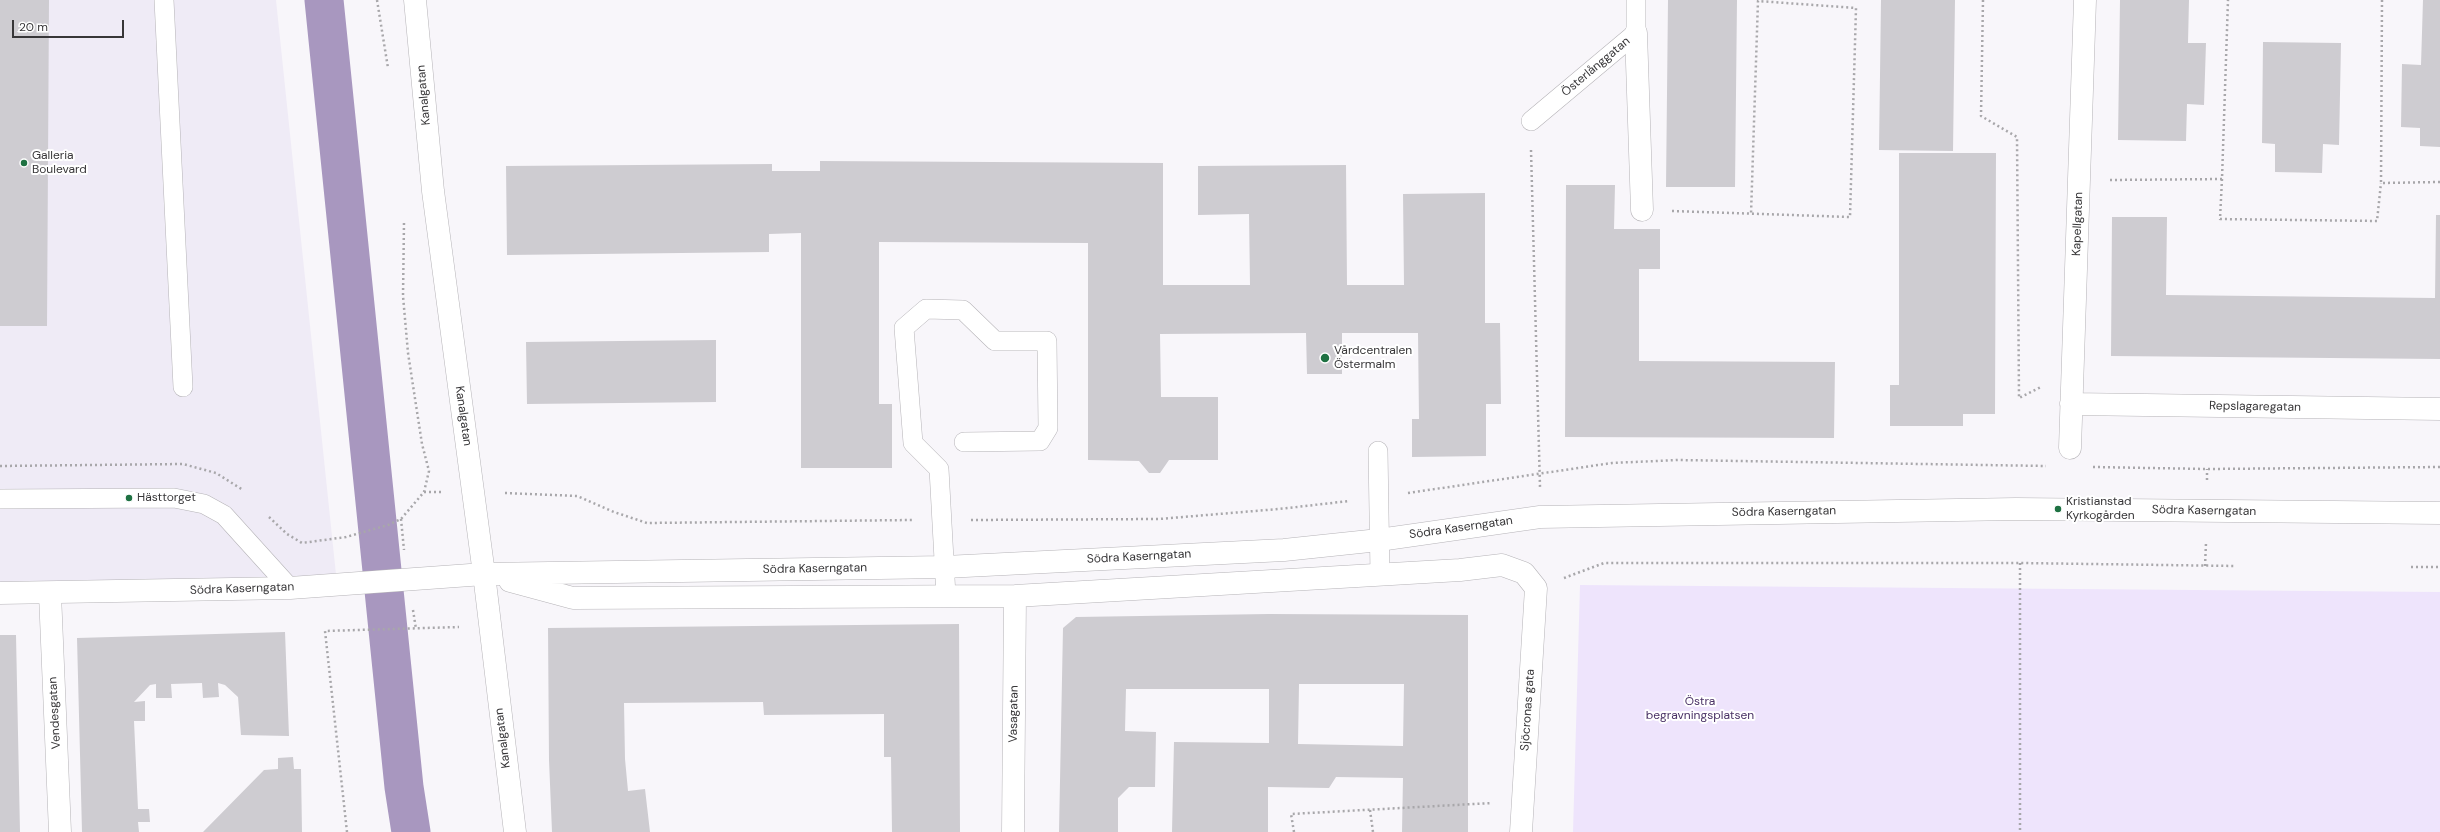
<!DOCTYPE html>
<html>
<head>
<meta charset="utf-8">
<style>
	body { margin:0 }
	#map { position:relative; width:2440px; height:832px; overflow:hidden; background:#f8f6fa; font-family:"DM Sans",sans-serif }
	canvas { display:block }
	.scale { position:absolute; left:12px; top:20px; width:112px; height:18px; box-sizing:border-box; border:2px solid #373638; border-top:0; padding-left:5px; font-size:12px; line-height:14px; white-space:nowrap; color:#373638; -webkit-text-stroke:3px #fff; paint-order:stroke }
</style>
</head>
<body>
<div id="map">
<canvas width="2440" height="832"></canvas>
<div class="scale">20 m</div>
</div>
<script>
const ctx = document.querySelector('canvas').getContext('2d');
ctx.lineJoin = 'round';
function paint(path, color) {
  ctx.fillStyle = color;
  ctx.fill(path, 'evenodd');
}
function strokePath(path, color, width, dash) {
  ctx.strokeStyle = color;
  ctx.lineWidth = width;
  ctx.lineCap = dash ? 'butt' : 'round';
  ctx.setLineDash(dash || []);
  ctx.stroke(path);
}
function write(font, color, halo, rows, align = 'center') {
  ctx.font = font + ' "DM Sans",sans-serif';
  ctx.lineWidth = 4;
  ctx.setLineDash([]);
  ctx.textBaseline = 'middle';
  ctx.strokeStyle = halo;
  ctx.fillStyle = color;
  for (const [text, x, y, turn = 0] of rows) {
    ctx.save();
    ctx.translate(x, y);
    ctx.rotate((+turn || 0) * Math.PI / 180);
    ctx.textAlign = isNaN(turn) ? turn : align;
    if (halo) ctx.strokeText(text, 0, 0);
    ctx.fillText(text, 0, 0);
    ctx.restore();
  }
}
paint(new Path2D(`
	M0,0H276L337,584L0,591Z`), '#efebf6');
paint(new Path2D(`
	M1580,585L2440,592V832H1573Z`), '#eee4fc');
strokePath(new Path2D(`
	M324,0L404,787L411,832`), '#a897bf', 39);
paint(new Path2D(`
	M0,0H49L47,326H0Z
	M1668,0H1737L1735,187H1666Z
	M1881,0H1955L1953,151L1879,150Z
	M2120,0H2189L2188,43H2206L2204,105L2187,104L2186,141L2118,140Z
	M2423,0H2440V147L2420,146V128L2401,127L2402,64L2421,65Z
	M2263,42L2341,43L2339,145L2323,144L2322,173L2275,172V144L2262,143Z
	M1899,153H1996L1995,414H1963V426H1890V385H1899Z
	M820,161L1163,163V285H1250L1249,214L1198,215V166L1346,165L1347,285H1404L1403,194L1485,193V323H1500L1501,404H1486V456L1412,457V419H1419L1418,333H1342V374H1307L1306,333L1160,334L1161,397H1218V460H1169L1160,473H1149L1139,461L1088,460V243L879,242V404H892V468H801V233L769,234V252L507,255L506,166L772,164V171H820Z
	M1566,185H1615L1614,229H1660V269H1639V361L1835,362L1834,438L1565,437Z
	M2436,215H2440V359L2111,356L2112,217H2167L2166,295L2435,298Z
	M716,340V402L527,404L526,342Z
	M1269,614L1468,615V832H1402L1403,778L1336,777L1329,788L1268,787V832H1172L1174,742L1269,743V689H1126L1125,731L1156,732L1155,787H1129L1118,798V832H1059L1063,628L1076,617ZM1299,684H1404L1403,746L1298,744Z
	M959,624L960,832H892L891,757H884V714L764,715L763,702L624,703L625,759L628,791L645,789L650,832H552L549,760L548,628Z
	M285,632L289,736L241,735L238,697L225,685L218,683L219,697L203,698L202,683L171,684L172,698H156V684L150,685L134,702L145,701V721H134L138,809H149L150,822H138L139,832H82L77,638Z
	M0,635H16L20,832H0Z
	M293,757L294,769H301L302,832H203L264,770L278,769V758Z`), '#ceccd1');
const service = new Path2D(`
	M164,0L183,387
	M1531,121L1636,33V0
	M1378,451L1380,574
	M0,499L174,498L204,504L224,515L290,588
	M946,596L939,469L913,443L904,328L926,309L963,310L995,341H1047L1048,428L1040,441L964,442`);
const minor = new Path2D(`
	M1636,33L1642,210
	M2071,404L2440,409
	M2070,448L2085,0
	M484,574L945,567L1284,550L1379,540L1540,517L2016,509L2440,513
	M484,574L515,832
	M510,581L573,598L1015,596L1460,570L1502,565L1524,573L1536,588L1521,832
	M50,594L60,832
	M1013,832L1015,596`);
const tertiary = new Path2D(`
	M0,593L290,588L484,574L433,191L415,0`);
strokePath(service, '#b5b3b7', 20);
strokePath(minor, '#b5b3b7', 23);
strokePath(tertiary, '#b5b3b7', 23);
strokePath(new Path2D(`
	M377,0L388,68
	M1983,0L1981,116L2017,137L2019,398L2041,387
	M2382,0L2381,183L2440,182
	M1531,150L1540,487
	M2222,179L2220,219L2377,221L2381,183
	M2110,180L2222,179L2228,0
	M1672,211L1850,217L1856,8L1758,1L1751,214
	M0,466L183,464L216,473L243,490
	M2093,467L2207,469L2440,467
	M2207,480V469
	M424,492H442
	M505,493L577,496L614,512L647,523L912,520
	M1408,493L1612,463L1678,460L2046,466
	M269,517L287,534L302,543L346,537L388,525L401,519L424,492L429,471L422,444L408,353L403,296L404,222
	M401,519L404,550
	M971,520L1159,519L1279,509L1349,501
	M2020,563V832
	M2205,566L2206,543
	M2411,567H2440
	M1564,578L1604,563H2020L2236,566
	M413,610L416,629
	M1370,810L1373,832
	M347,832L325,631L459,627
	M1294,832L1291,814L1492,803`), '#a8a7aa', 2.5, [2, 3]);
strokePath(service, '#fff', 19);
strokePath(minor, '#fff', 22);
strokePath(tertiary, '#fff', 22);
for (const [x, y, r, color] of [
	[24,163,4,"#1e7142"],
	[1325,358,5,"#1e7142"],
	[129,498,4,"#1e7142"],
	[2058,509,4,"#1e7142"]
]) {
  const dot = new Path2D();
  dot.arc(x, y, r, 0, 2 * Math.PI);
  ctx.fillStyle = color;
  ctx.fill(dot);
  strokePath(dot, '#fff', 1.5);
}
write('12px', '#373638', '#fff', [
	["Österlånggatan",1596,67,-40],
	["Kanalgatan",424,95,-95],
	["Kapellgatan",2078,224,-88],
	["Repslagaregatan",2255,407,1],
	["Kanalgatan",463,416,82],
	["Södra Kaserngatan",2204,511,1],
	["Södra Kaserngatan",1784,512,-1],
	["Södra Kaserngatan",1461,528,-8],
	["Södra Kaserngatan",1139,557,-3],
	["Södra Kaserngatan",815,569,-1],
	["Södra Kaserngatan",242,589,-2],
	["Sjöcronas gata",1528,710,-86],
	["Vendesgatan",55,713,-93],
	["Vasagatan",1014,714,-89],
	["Kanalgatan",503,738,-97]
]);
write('12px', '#373638', '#fff', [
	["Galleria",32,156],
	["Boulevard",32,170],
	["Vårdcentralen",1334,351],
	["Östermalm",1334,365],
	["Hästtorget",137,498],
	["Kristianstad",2066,502],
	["Kyrkogården",2066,516]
], 'left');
write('12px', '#493165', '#fff', [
	["Östra",1700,702],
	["begravningsplatsen",1700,716]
]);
</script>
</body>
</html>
